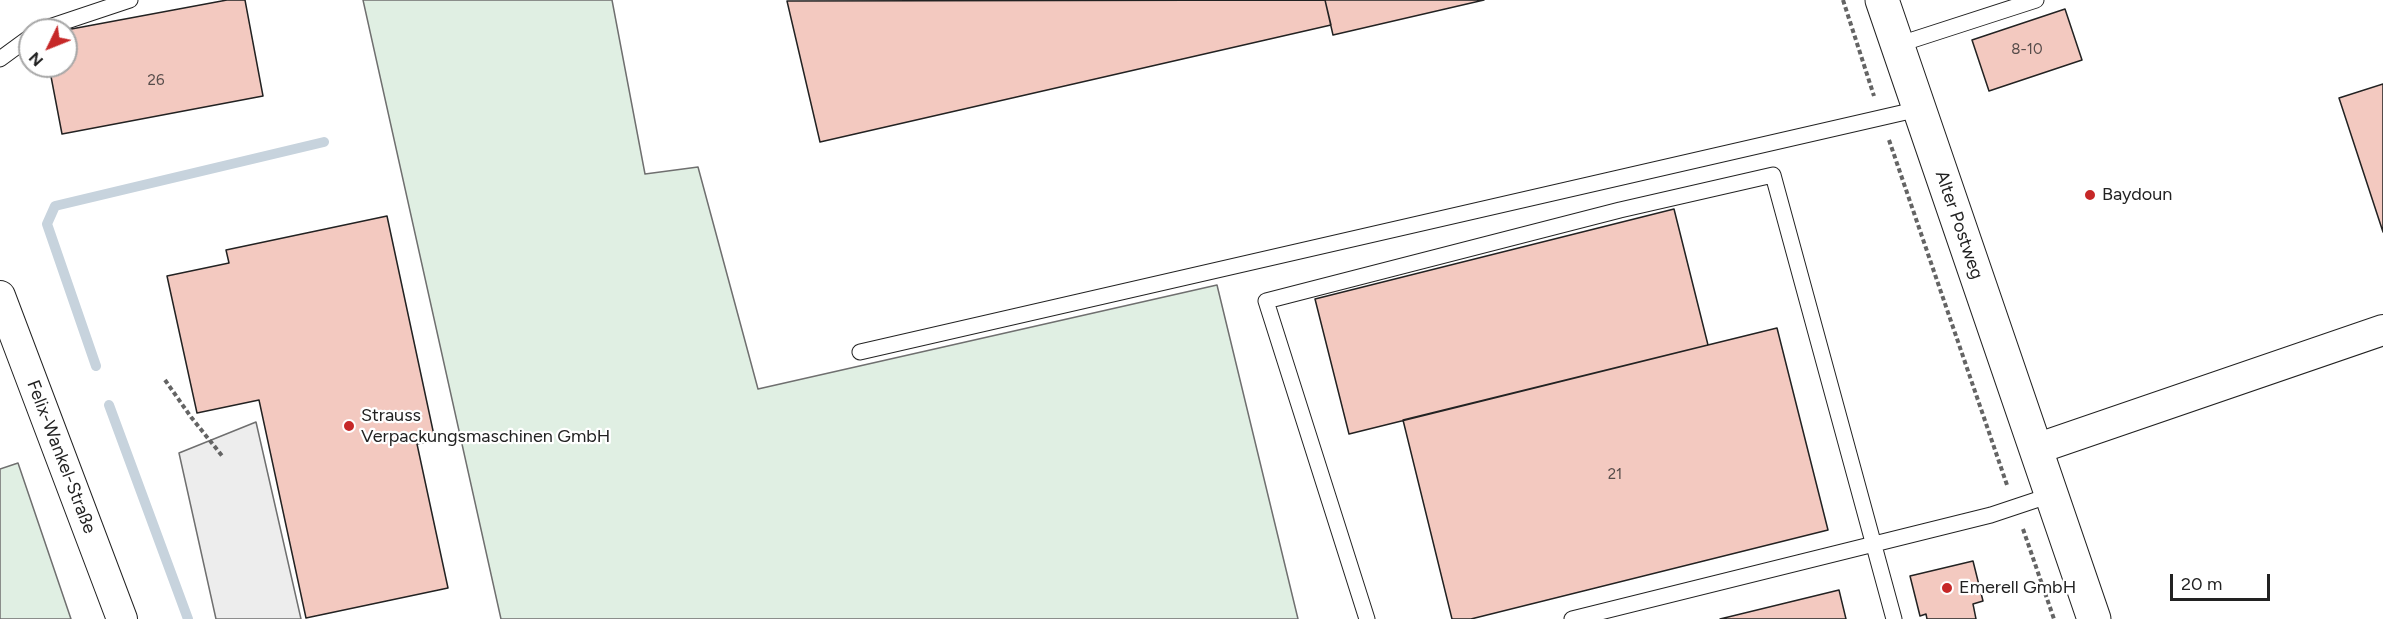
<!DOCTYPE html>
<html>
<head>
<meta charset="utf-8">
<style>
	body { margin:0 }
	#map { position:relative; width:2383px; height:619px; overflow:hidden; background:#fff; font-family:Figtree,sans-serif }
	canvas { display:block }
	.north { position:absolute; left:18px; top:18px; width:60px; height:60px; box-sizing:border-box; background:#fff; border:2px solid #a7a7a7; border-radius:50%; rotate:227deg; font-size:16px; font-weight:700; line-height:24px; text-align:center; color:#222 }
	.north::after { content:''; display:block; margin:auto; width:21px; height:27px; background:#c62828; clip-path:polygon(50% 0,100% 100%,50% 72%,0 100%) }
	.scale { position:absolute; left:2170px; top:574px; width:100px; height:27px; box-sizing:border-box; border:3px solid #222; border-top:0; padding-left:8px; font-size:18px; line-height:21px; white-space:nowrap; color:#222; -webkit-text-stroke:4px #fff; paint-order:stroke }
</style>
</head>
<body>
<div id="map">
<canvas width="2383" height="619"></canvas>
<div class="north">N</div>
<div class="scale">20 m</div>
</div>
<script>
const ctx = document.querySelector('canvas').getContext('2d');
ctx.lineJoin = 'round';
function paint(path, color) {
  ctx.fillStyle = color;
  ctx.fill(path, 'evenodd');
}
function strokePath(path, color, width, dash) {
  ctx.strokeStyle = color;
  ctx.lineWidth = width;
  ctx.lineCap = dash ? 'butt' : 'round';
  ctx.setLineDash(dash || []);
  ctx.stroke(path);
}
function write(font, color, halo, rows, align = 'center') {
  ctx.font = font + ' Figtree,sans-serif';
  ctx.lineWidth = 4.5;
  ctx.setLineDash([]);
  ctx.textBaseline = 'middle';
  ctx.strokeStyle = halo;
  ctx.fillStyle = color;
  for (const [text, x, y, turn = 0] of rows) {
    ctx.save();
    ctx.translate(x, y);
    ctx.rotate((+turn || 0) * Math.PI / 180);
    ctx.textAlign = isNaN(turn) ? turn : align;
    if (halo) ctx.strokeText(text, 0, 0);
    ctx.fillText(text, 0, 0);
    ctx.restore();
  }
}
const green = new Path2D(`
	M363,0H612L645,174L698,167L758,389L1217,285L1298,619H501Z
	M18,463L71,619H0V469Z`);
paint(green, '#e0efe3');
strokePath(green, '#6f6f6f', 1.5);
const parking = new Path2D(`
	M256,422L301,619H216L179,453Z`);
paint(parking, '#ededed');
strokePath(parking, '#6f6f6f', 1.5);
strokePath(new Path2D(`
	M96,366L47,224L55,206L324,142
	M109,405L188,619`), '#c7d3dd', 10);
const building = new Path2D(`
	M227,0H245L263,96L62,134L49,66H66V30Z
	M1325,0H1484L1333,35Z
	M1325,0L1331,25L820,142L787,1Z
	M2065,9L2082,60L1989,91L1972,40Z
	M2383,84V232L2339,98Z
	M1674,209L1708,345L1349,434L1315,299Z
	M387,216L435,440L417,444L448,588L306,618L259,400L197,413L167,276L229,263L226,250Z
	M1777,328L1828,530L1471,619H1452L1403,420Z
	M1973,561L1983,601L1973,604L1976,619H1927L1926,614L1920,616L1910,576Z
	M1839,590L1846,619H1720Z`);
paint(building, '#f3c9c0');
strokePath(building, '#222', 1.5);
const service = new Path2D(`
	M40,30L130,0
	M1897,45L2036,0
	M0,59L30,37
	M860,352L1919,109
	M1367,619L1266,301L1620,210L1773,175L1894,619
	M1572,619L1991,515L2051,495`);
const minor = new Path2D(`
	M0,296L122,619
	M2036,449L2383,330`);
const tertiary = new Path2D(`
	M1882,0L2094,619`);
strokePath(service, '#222', 17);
strokePath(minor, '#222', 32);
strokePath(tertiary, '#222', 35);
strokePath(new Path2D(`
	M1843,0L1874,96
	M1889,140L2007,485
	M165,380L191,417L223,457
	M2023,529L2054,619`), '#646464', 4, [4.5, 3]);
strokePath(service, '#fff', 15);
strokePath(minor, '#fff', 30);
strokePath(tertiary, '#fff', 33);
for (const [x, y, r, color] of [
	[2090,195,6,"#c62828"],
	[349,426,6,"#c62828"],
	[1947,588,6,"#c62828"]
]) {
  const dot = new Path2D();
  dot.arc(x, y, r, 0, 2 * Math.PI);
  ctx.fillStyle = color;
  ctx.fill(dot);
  strokePath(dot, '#fff', 2);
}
write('15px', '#564c4a', null, [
	["8-10",2027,50],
	["26",156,81],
	["21",1615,475]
]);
write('18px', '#222', '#fff', [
	["Baydoun",2102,195],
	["Strauss",361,416],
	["Verpackungsmaschinen GmbH",361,437],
	["Emerell GmbH",1959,588]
], 'left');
write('18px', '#222', '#fff', [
	["Alter Postweg",1959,225,71],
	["Felix-Wankel-Straße",61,457,69]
]);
</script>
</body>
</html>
